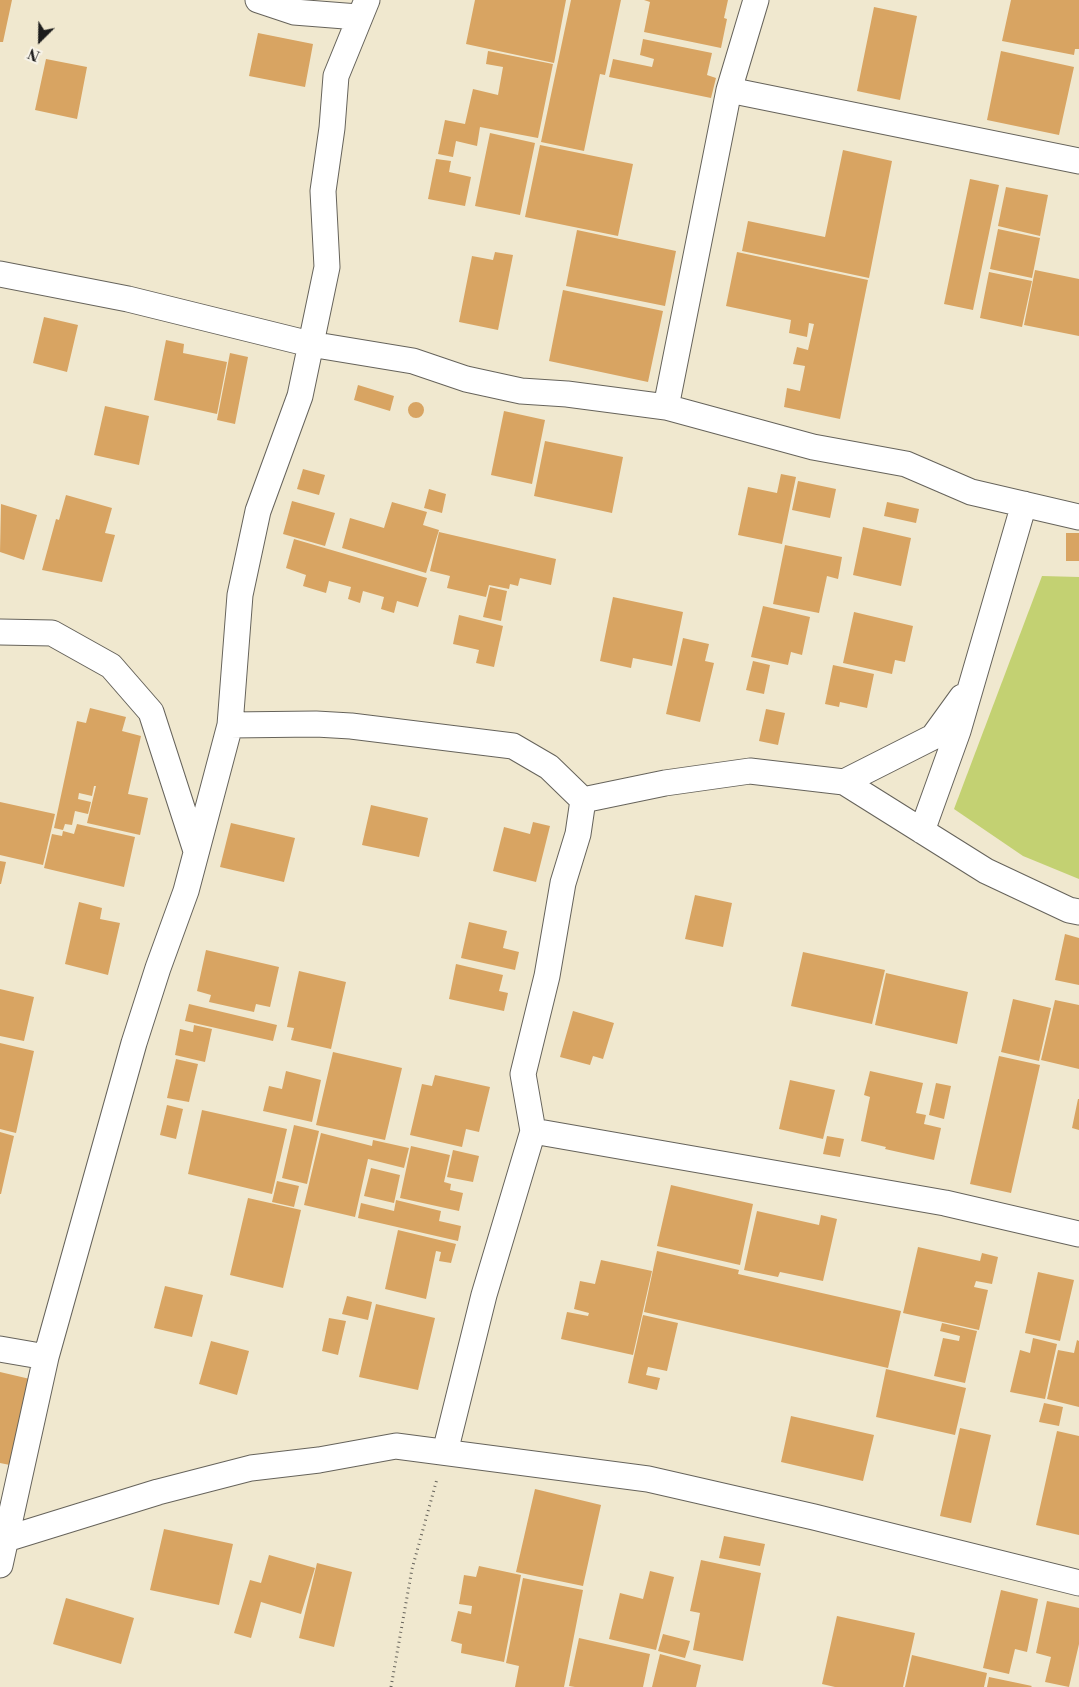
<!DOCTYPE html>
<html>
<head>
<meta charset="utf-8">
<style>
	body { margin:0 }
	#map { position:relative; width:1079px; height:1687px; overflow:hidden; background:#f0e8cf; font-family:"Libre Bodoni",serif }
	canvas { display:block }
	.north { position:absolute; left:15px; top:15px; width:50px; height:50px; -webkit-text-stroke:4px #f7f3e8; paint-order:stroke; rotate:203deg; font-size:14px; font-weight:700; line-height:20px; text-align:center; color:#1c1c1c }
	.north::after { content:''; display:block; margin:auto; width:18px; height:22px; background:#1c1c1c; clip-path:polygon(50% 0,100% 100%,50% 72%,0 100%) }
</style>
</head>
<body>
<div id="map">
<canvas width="1079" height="1687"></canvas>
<div class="north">N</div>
</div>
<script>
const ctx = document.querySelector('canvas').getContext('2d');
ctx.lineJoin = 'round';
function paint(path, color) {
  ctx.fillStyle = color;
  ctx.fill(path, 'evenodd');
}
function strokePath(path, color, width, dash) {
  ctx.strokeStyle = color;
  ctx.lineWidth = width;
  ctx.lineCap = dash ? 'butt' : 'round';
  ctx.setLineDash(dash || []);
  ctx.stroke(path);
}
paint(new Path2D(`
	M1042,576L1079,577V879L1023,856L954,809Z`), '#c3d172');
paint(new Path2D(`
	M0,0H12L3,42H0Z
	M475,0H566L554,63L466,44Z
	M571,0H621L605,75L600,74L584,151L541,142Z
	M644,0H728L724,18L727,19L721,48L644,32L650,2Z
	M1011,0H1079V49H1075L1074,55L1002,41Z
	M874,7L917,16L900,100L857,91Z
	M258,33L313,44L305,87L249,76Z
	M643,39L712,53L707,75L716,78L711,98L609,77L613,59L652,67L654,59L640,55Z
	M488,51L553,64L538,138L480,127L477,146L456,141L453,157L438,154L445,120L465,124L473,89L498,95L503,67L486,64Z
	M1001,51L1074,67L1059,135L987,120Z
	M46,59L87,67L77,119L35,110Z
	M490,133L535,143L520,215L475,206Z
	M540,145L633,164L618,236L525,217Z
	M843,150L892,161L869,278L742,251L748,221L825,237Z
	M436,159L451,161L449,172L471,177L465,206L428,199Z
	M970,179L999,185L973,310L944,304Z
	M1006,187L1048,195L1040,236L998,226Z
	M998,229L1040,238L1032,278L990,269Z
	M577,230L676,251L665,306L566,286Z
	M495,252L513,255L498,330L459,322L472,256L493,260Z
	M737,252L868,280L840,419L784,407L787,388L800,391L805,366L793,364L797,347L808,350L814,324L809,323L807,337L789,333L791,320L726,306Z
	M1035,270L1079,279V336L1024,325Z
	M989,272L1032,281L1022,327L980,318Z
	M563,290L663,311L648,382L549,361Z
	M44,317L78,325L67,372L33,363Z
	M166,340L184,344L183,353L227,362L217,414L154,400Z
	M230,353L248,357L235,424L217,420Z
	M358,385L394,396L390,411L354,400Z
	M408 410a8 8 0 1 1 16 0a8 8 0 1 1-16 0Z
	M105,406L149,416L139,465L94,455Z
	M504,411L545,420L532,484L491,475Z
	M545,441L623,457L612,513L534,496Z
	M303,469L325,475L319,495L297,489Z
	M781,474L796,477L782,544L738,535L748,487L777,493Z
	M798,481L836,489L830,518L792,510Z
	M429,489L446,494L442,513L424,508Z
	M66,495L112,508L105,533L115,535L102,582L42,570L56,519L59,520Z
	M292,501L335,513L325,546L283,534Z
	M392,502L427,512L423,525L439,530L426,573L342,548L350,518L384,528Z
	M887,502L919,509L916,523L884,516Z
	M1,504L37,515L24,560L0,552Z
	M863,527L911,538L901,586L853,575Z
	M439,532L556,559L551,585L520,578L518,586L510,584L509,589L489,585L486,597L447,588L450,576L430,571Z
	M1066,533H1079V561H1066Z
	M294,539L427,578L418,607L397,601L394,613L381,609L384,597L363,591L360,603L348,599L351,587L329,581L326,593L303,586L306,575L286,568Z
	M785,545L842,557L838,579L827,576L819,613L773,604Z
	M490,587L507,591L501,621L483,617Z
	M613,597L683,612L672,666L633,658L631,668L600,661Z
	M763,606L810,617L802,655L791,652L788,665L751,657Z
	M854,612L913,626L905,662L895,660L892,674L843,663Z
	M459,615L503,626L494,667L476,663L479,650L453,644Z
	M683,638L709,644L705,661L714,663L700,722L666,714Z
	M753,661L770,665L764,694L746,690Z
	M833,665L874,674L867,708L840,702L839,707L825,704Z
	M90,708L126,717L122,731L141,736L128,794L148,798L140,835L87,823L96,786H94L92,796L79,793L78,799L91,802L88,814L75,811L72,825L65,824L63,830L54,828L77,721L86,723Z
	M766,709L785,713L778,745L759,741Z
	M0,802L55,814L43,865L0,855Z
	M371,805L428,818L419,857L362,845Z
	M533,822L550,826L536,882L493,871L504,827L530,834Z
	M231,823L295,838L284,882L220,867Z
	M77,824L135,837L124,887L44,868L52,834L62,836L63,831L74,834Z
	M0,861L6,862L1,884H0Z
	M695,895L732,903L723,947L685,939Z
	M79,902L102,908L100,919L120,923L108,975L65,964Z
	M469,922L507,931L503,948L519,952L515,970L461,958Z
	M1065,934L1079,938V985L1055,980Z
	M206,950L279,967L270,1007L256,1004L254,1012L209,1002L211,995L197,991Z
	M803,952L885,970L872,1024L791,1006Z
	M456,964L503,975L499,991L508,993L504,1011L449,999Z
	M299,971L346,982L331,1049L291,1040L294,1028L287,1027Z
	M886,973L968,992L957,1044L875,1025Z
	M0,989L34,997L24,1041L0,1036Z
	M1013,999L1051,1008L1039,1061L1001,1052Z
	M1055,1000L1079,1005V1069L1041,1060Z
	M189,1004L277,1025L273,1041L185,1021Z
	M573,1011L614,1023L603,1059L593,1056L590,1065L560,1057Z
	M194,1025L212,1029L205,1062L175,1055L180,1029L193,1032Z
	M0,1043L34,1051L16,1133L0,1129Z
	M333,1052L402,1068L385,1140L316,1125Z
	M999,1056L1040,1065L1011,1193L970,1184Z
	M176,1059L198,1064L189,1102L167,1098Z
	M286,1071L321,1080L312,1122L263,1111L269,1086L282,1089Z
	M870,1071L923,1083L916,1113L926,1115L924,1124L941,1128L934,1160L885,1149L886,1147L861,1141L870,1097L864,1095Z
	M435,1075L490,1087L479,1132L466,1129L462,1147L410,1135L422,1084L432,1086Z
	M790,1080L835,1090L823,1139L779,1129Z
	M936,1083L951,1086L944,1119L929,1115Z
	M1078,1099H1079V1130L1072,1128Z
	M167,1105L183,1109L176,1139L160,1135Z
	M202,1110L287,1129L272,1194L188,1174Z
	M294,1125L319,1131L307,1184L282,1178Z
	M0,1132L14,1136L1,1194H0Z
	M321,1133L372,1146L373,1140L409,1148L404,1168L368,1159L355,1217L304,1205Z
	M827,1136L844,1139L840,1157L823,1154Z
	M411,1146L450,1155L444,1182L451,1184L450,1190L463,1193L459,1211L400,1198Z
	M453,1150L479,1156L473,1182L447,1177Z
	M371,1168L400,1175L394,1203L364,1196Z
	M277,1181L299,1186L294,1207L272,1202Z
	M671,1185L753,1204L740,1265L657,1246Z
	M248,1198L301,1210L283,1288L230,1275Z
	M396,1200L441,1211L439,1221L461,1226L458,1241L358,1218L361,1203L394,1211Z
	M757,1211L819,1225L821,1215L837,1219L823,1281L780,1272L778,1277L744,1270Z
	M398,1230L456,1244L451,1263L439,1261L441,1252L436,1251L426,1299L385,1289Z
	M918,1247L980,1261L982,1253L998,1257L992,1284L976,1281L974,1287L988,1290L979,1330L903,1313Z
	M657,1251L739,1270L738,1274L901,1311L888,1368L644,1312Z
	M601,1260L652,1271L633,1355L561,1339L567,1312L588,1316L589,1313L574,1309L580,1281L595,1284Z
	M1038,1272L1074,1280L1060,1341L1025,1333Z
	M165,1286L203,1295L192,1337L154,1328Z
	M347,1296L372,1302L368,1320L342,1314Z
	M376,1304L435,1318L418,1390L359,1377Z
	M643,1315L678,1323L667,1371L648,1367L646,1375L660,1378L657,1390L628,1383Z
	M329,1318L346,1321L338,1355L322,1351Z
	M942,1323L977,1331L965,1383L934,1376L943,1338L959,1341L960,1336L940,1331Z
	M1033,1338L1057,1344L1045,1399L1010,1392L1020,1350L1030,1353Z
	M1077,1340L1079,1341V1407L1047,1399L1058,1350L1074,1353Z
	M211,1341L249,1351L237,1395L199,1384Z
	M886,1369L966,1388L955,1435L876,1417Z
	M0,1372L30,1379L10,1465L0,1463Z
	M1044,1403L1063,1407L1059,1426L1039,1422Z
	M791,1416L874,1435L863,1481L781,1462Z
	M960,1428L991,1435L971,1523L940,1516Z
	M1057,1431L1079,1436V1535L1036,1525Z
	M535,1489L601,1505L583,1586L516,1572Z
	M164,1529L233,1544L219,1605L150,1590Z
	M724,1536L765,1544L760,1566L719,1558Z
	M269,1555L315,1568L301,1614L261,1602L251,1638L234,1633L250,1580L261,1583Z
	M701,1560L761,1573L743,1661L693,1650L700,1613L690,1611Z
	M317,1563L352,1572L334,1647L299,1638Z
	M479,1566L521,1575L504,1662L461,1653L462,1644L451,1641L458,1611L471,1614L472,1606L459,1604L464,1575L476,1577Z
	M650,1571L674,1577L656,1650L609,1639L620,1593L643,1599Z
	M523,1578L583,1590L564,1687H515L519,1666L506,1663Z
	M1001,1590L1038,1599L1027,1652L1015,1649L1009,1674L983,1668Z
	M66,1598L134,1618L121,1664L53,1644Z
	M1047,1601L1079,1608V1644L1069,1687L1045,1682L1051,1657L1036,1653Z
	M837,1616L915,1633L903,1687H835L822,1684Z
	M663,1634L690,1641L685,1658L658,1651Z
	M579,1638L650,1654L643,1687H575L569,1686Z
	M660,1654L701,1665L696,1687H652Z
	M912,1655L987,1673L984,1687H905Z
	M989,1677L1032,1686L1031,1687H987Z`), '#d8a462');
const minor = new Path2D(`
	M258,0L294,12L358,17
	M729,90L1079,161
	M0,274L128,299L310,344L413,361L466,379L521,391L567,394L666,407L813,447L906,464L971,492L1079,517
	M666,407L729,90L756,0
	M0,632L52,633L111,666L151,712L196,851
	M230,725L316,724L351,726L513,746L549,767L583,800
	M844,782L933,737L962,697
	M583,800L665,783L750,771L844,782L986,871L1069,910L1079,912
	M922,831L958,731L1024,504
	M533,1131L945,1203L1079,1234
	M0,1349L46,1357
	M445,1452L484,1295L533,1131L523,1074L547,976L563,883L578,834L583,800
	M6,1539L158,1492L251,1468L319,1460L396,1446L648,1479L814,1517L1079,1583
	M0,1565L46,1357L134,1043L158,968L186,891L230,725L240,595L258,511L300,396L327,267L323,191L332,128L336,76L367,0`);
strokePath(minor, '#66635b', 27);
strokePath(new Path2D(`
	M391,1687L412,1569L437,1479`), '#66635b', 3, [1, 4]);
strokePath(minor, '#fff', 25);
</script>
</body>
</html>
